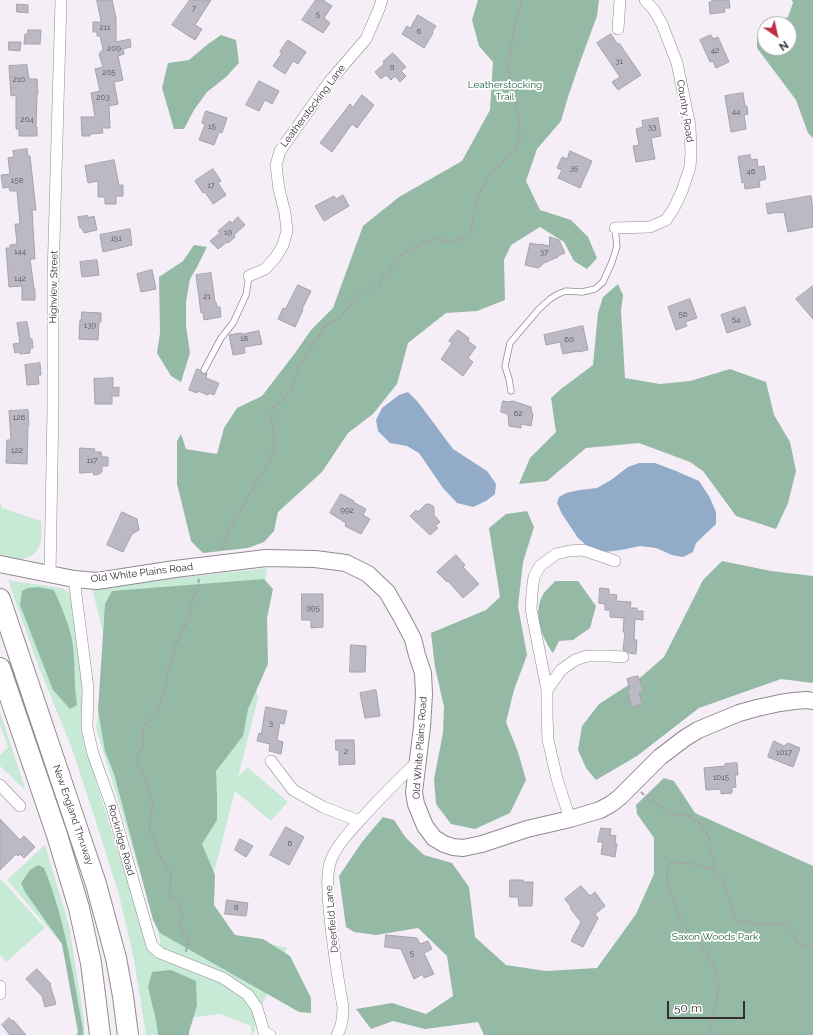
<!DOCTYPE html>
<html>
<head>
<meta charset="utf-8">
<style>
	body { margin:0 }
	#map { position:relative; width:813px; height:1035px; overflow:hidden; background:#f6eef7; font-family:Raleway,sans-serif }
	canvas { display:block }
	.north { position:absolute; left:757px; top:16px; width:40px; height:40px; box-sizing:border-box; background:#fff; border:1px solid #adacad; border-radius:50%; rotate:146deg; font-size:11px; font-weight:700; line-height:16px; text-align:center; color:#332f33 }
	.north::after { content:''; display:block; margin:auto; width:14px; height:18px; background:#be2d41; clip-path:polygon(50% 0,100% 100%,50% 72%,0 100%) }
	.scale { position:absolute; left:667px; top:1001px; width:78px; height:18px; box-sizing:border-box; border:2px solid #332f33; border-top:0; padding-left:5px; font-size:12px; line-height:14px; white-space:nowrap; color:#332f33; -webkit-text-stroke:3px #fff; paint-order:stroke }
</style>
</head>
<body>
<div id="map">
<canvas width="813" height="1035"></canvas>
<div class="north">N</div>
<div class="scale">50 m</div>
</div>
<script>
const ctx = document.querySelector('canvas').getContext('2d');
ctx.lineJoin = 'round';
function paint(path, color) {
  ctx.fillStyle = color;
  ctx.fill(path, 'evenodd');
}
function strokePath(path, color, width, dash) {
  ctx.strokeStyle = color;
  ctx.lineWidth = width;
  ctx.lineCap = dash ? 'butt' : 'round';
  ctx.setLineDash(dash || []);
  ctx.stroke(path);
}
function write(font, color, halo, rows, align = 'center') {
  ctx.font = font + ' Raleway,sans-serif';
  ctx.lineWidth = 3.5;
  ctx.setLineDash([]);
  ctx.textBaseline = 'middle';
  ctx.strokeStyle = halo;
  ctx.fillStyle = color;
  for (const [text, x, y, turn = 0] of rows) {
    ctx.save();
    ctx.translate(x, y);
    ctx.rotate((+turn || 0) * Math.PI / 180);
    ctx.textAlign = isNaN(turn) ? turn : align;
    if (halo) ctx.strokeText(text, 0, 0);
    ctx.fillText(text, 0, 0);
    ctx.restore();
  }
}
paint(new Path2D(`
	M0,502L2,508L41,521C42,537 44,555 22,559C16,560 7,557 0,555Z
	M267,568L252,672L258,698L238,777L247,767L288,802L271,821L235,791L200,926L287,948L255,1022V1031L252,1035L251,1026L220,1014L194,1017L189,1032V1035H146L134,960L119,895L98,828L71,746L38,665L8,580L61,588L70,593L74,602L83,664L82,734L94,775L145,936C148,946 149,953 159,957L160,940L96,727L110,660L91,584L117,585Z
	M0,712L26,791L0,766V755L8,747L0,725Z
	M45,845L69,925L84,1020L85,1035H76L78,1032L62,944L7,880Z
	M0,878L45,928L6,962L0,955Z`), '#c7ead6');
paint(new Path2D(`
	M478,0H599L597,16L580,62L568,97L561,121L537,149L526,181L540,210L571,220L588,237L597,258L587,269L574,261L564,242L540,227L511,245L504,260L505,300L477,311L446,313L408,343L397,384L373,414L348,433L322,472L278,512L274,531L264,542L248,548L203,553L191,541L177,484V441L181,434L186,449L217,454L224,428L237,408L262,396L295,353L311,330L333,308L363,226L399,197L462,161L490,110L493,62L479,46L472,20Z
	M792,0H813V138L808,133L796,100L757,48V38L765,24L788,17L793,3ZM765,24H789V48H765Z
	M221,35L236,40L239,63L226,77L207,92L194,110L184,129H174L162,88L168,63L189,60L208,44Z
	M194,245L207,247L197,267L190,279L186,302V326L190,353L181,382L171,376L157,353L160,333L159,277L183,261Z
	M618,284L623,295L621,311L625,378L660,384L690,381L730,369L766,382L774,415L790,442L796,471L788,503L776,529L736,516L703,471L690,462L639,443L586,448L547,481L519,484L530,458L556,432L551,398L561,389L593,365L598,313L603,297Z
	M527,511L534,527L523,562L518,606L527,655L514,690L506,722L518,752L526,780L510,813L475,829L451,824L436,804L434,779L443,733L444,707L435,667L431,633L486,610L500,597L489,528L506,514Z
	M722,561L771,571L813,576V683L781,679L699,708L637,756L596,780L586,768L578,750L582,726L599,704L641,677L664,657L703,580Z
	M264,579L273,589L267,618L268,664L248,709L243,736L216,771L217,796V820L202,844L215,875L214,905L235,935L263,939L290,956L311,998V1013L299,1012L160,933L153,920L114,774L105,751L98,710L105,604L112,591Z
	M555,581H578L596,606L590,628L573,640L559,641L553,653C541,637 532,611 544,593C547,589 552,585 555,581Z
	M38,587L54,590C61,606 71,628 73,646C75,666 74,685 77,705L70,709L53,690L20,605L22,591L28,588Z
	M664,778L674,781L695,813L813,866V1035H484L478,1022L425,1029L393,1021L371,1029L356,1009L392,1003L426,1014L453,996L447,956L418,928L376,935L354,932L346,927L339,876L362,842L383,817L394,820L406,838L424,855L452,863L469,887L475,937L506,965L546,971L597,968L636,914L654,874V838L637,814L636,805Z
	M38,865L44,868C65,919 73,975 83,1029V1035H77L78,1032L62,944L25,892L21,883L30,870Z
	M171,970L196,981L197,1005L189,1032V1035H158L156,1020L148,987L152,972Z`), '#94baa5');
paint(new Path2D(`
	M408,392L418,402L453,449L487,471L496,484L495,494L486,501L473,507L457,503L443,488L419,453L407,446L390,443L378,431L376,420L382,408L399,395Z
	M639,463H655L676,471L699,481L709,496L716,512V524L696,543L693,552L683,557L672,555L656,548L640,546L621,550L605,552L586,545L578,538L562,514L557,503L559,497L566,493L580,490L597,488L611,480L628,467Z`), '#91abc9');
const building = new Path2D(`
	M97,0H112L116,18V42L130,39L131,47L123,49L124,54L118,56L123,80L114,82L118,104L109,106L110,128H102L103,133L90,134V136H82L81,117H95L91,93L100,91L95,69L103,67L99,54L103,49L100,36H97V32H93V22H101Z
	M190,0H211L195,25L202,29L195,40L172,25Z
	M316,0H323L332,6L324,18L330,23L323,33L302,20Z
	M712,0H729L730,8H724L725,12L710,14L709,2H712Z
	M17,4L28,5V13L17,12Z
	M418,15L436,26L432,32L433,33L424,48L402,34L407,26L410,28Z
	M28,30H41L40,44H24L25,34H28Z
	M611,34L618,45L619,43L641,75L618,90L612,82L620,77L597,43Z
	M711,35L713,39L718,37L729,62L716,68L713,61L710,62L700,40Z
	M288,40L306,52L298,64L293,61L285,74L273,66L282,53L280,52Z
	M9,42H21L20,51L9,50Z
	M393,53L406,67L401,71L406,76L400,82L395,76L391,80L386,75L381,79L375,72L384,64L383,62Z
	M27,65L29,79H37L38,94H37L36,127H37V136H19V129H16V95L11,96L9,66Z
	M259,81L279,91L272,104L265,100L259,111L246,105Z
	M743,93L745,106H747L748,114L744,115L746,129L731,132L725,96Z
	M362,95L374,105L357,128L352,124L332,152L320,143L350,104L353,107Z
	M206,111L227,118L222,133L219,132L214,145L199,140L205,124L202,123Z
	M658,118L661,136L651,138L655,159L636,162L633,146L639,145L636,129L643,127L642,121Z
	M27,149L28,156H30L36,210H32L35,259H30L34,289H35V300H22V286L9,287L6,248H10V245L17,244L15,224H20L17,191H10L9,187L3,188L1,175L10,174L8,158L14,157L13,151Z
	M570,151L592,161L580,188L558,178L562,170L557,168L562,157L567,159Z
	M750,155L751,160L757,159L758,167L764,166L766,179L759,181L760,187L745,189L744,182L742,183L738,157Z
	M114,160L119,185H123V196H116V204H105V197H98V181L88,183L85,166Z
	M213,169L221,181L218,183L226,195L213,204L205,192L203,193L195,181Z
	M343,195L349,206L324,221L315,206L334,196L336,199Z
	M811,196L813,209V227L788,232L784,212L778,213V212L768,214L766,204Z
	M88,216V218L94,216L97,230L84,233L82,228H80L78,217Z
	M238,217L245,225L234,235L235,237L228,243L227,242L218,249L210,241L220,233L218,231L230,221L232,223Z
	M130,229L132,245L103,252L100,235Z
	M550,237L559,240L565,253L560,255L558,257L544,263L541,266L538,268L525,265L530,243L540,245V244L549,246Z
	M97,260L99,275L82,277L80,262Z
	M152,270L156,289L141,292L137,274Z
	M211,273L215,302H216L217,307H220L221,317L204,320L203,312L201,313L196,275Z
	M298,285L311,291L302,309L303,310L295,327L278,319L283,308L285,309Z
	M813,286V319L796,299Z
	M690,299L697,318L685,322L687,326L676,330L668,307Z
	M745,307L751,325L727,333L721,315Z
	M82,312L101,313V322H99L98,340L79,339L80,320H81Z
	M27,322L30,339H32L33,348H30V353L20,354L19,352L15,353L13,344L20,343L17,323Z
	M583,326L588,350L578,352V351L563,354L560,342L546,345L544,335Z
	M458,330L469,338L468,341L476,347L468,358L473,362L463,376L441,359L452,343L449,341Z
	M259,331L262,344L244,347L245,353L233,355L229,335L241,333L242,334Z
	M40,363L41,375H38L39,384L27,385L25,365Z
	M197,369L200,370L202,374H205L207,373L206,378L219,383L214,395L209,393L208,395L198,391L197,393L189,390Z
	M113,378V388L119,387V396H112V404H95L94,379Z
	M503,401L509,402L513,401L531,407L532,414H533L531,426L521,424V428L509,426L508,414L501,412Z
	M28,410L29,425H28L27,464L6,463L7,440H11L9,411Z
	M80,448L95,449L94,452H101L102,457H108V466H102V472L99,474L94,475L93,472L80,473Z
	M341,494L354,501L353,502L366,509L363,515L370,519L361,534L345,526L346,523L330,513Z
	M429,504L433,506L434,509V515L440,522L435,526L438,528L430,535L410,516L416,510L418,512L425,505Z
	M122,512L137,519L139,530L132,534L123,552L107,545Z
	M456,555L465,565L463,567L479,584L463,598L448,581L447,582L437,572Z
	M600,588L609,589V594L617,595L616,601L631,602L630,608H637V611H643V620L635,619L634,640H637L636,654L629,653L627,651L623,650L625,632H623L624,618L610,617V610H605V604L599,603Z
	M302,594H323V627L311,628V620H302Z
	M351,645L366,646L365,672H350Z
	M638,676L643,690L639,692L642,704L632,707L627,691L630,689L627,679Z
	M376,690L380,716L365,718L360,693Z
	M266,707L287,711L284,724L280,723L277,740L283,742L281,754L269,751L270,744L257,741L259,733L261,734Z
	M336,740H354L355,764L339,765V750H336Z
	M774,741L784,746L788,743L800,748L793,767L768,757Z
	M737,763L738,775H735L736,787L732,788V793L721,794V789L706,790L704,768L725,766V764Z
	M0,819L20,840L24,836L35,847L24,858L20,854L18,856L16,854L0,870Z
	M286,827L304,837L289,865L270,855Z
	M601,828L611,829L610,835L616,836L615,843L617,844L615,857L601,854L603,842H598Z
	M240,839L253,846L246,857L235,850Z
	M510,880H523V882H533L532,906H519L518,897H510Z
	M581,886L590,896L595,892L605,906L595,914L598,918L583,947L571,941L581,922L570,908L571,907L565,899Z
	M227,900L248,903L246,916L225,914Z
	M386,935L417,938L420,944L428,941L432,949L424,953L434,974L424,978L423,974L414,979L401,949L385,947Z
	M37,969L51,984L50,985L56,1004L45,1007L42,996L26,979Z
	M9,1018L12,1021L13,1020L26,1035H10L2,1025Z`);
paint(building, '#bbb9c4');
strokePath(building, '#a4a3ad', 1);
const lane = new Path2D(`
	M204,370L221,338L233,323L246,295L249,276
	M511,391L509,379L505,366L510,343L539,309L550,299L558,294L566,291L582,292L595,289L603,282L612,262L617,246L615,228`);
const street = new Path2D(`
	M618,29L620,0
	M615,228L650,227L666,220L674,208L682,191L690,167L691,154L690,126L677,63L662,24L654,10L645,0
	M249,276L265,269L276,257L283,245L287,231L285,213L279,189L276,165L280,151L329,82L366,39L379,9L382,0
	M50,574L53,407V277L61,0
	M74,579L88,688L87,728L93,754L112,807L152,946L160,953L223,978L248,995L257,1008L264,1032L270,1035
	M547,690L561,670L575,660L587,656H608L623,657
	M271,761L293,790L323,807L359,821
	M0,785L20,806
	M570,819L557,779L548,740L547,715V690L531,609L532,592L534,577L540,566L556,554L569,551L583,550L615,561
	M0,986V994
	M337,1035C342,1027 343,1017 343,1007C337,974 332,941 329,908C328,892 326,874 331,860C338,843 352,829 364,816C381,797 399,779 417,762`);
const secondary = new Path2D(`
	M0,564L74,579L97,581L175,569L266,558L315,559L346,563L368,574L387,592L402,618L413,639L417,655L423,673L424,694L422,727L414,792L416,804L425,826L434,838L444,844L453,847L463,848L482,844L527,829L570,819L600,810L611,804L620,797L660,757L685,738L698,730L739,713L757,708L780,703L794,701L807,700L813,701`);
const highway = new Path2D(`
	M0,599L96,884L116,958L123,996L128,1035
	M0,668L57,835L79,908L91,963L100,1035`);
strokePath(lane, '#928a92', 7);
strokePath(street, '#928a92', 12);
strokePath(secondary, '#928a92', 18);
strokePath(highway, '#928a92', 22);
strokePath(new Path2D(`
	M222,550L226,536L256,483L265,470L274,449V434L271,418L273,407L280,403L291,390L298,368L326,325L339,319L356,297L379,283L391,269L401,256L410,249L437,237C452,246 456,240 470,234L478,197L487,179L515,149L520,137L519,117L508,68L515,25L522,0
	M641,792L651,801L672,814L688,816L701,824L709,837L710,847V854L714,860L713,865
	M712,866L719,875L725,886L727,895L732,903L735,920L758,924L787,923L799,945L813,947
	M186,952L188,939L182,930L180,924L183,914L181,907L177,901L170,896L171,874L160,856L156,842L149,829L150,819L153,806L151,795L147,784L136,761L138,754L143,746V729L148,722L156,716L159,709L161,699L166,686L168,669L172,660L175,646L184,627L190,620V611L192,602L197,590L199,579
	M710,1035C710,1023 715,1011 717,999C721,978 712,956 697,940C693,935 687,931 683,925L667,883V868L670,863H686L700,865L704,868H709L712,866`), '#a8a2a9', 2, [4, 2]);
strokePath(lane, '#fff', 5.5);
strokePath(street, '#fff', 11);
strokePath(secondary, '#fff', 16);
strokePath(highway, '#fff', 20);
write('8px', '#555257', null, [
	["7",194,9],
	["5",318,15],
	["211",105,28],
	["6",419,32],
	["209",114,49],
	["42",715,51],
	["31",619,62],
	["8",392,68],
	["205",109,73],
	["210",19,80],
	["203",103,98],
	["44",736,112],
	["204",27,120],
	["15",212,127],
	["33",652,128],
	["35",574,169],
	["46",751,172],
	["158",17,181],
	["17",211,186],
	["19",228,233],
	["151",116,239],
	["144",20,252],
	["37",544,253],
	["142",20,279],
	["21",207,297],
	["56",683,315],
	["54",736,320],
	["139",90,326],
	["18",244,339],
	["60",569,340],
	["62",518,414],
	["126",19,418],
	["122",17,451],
	["117",92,461],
	["992",347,511],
	["995",313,609],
	["3",271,724],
	["2",346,752],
	["1017",784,753],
	["1015",721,778],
	["6",290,844],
	["8",236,908],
	["5",412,954]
]);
write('10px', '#1f5f42', '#fff', [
	["Leatherstocking",505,85],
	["Trail",505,97],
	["Saxon Woods Park",715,937]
]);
write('10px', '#332f33', '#fff', [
	["Leatherstocking Lane",313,106,-53],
	["Country Road",685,111,81],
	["Highview Street",54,287,-89],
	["Old White Plains Road",142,573,-7],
	["Old White Plains Road",420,748,-86],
	["New England Thruway",73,815,71],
	["Rockridge Road",121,840,74],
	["Deerfield Lane",332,919,-95]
]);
</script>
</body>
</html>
